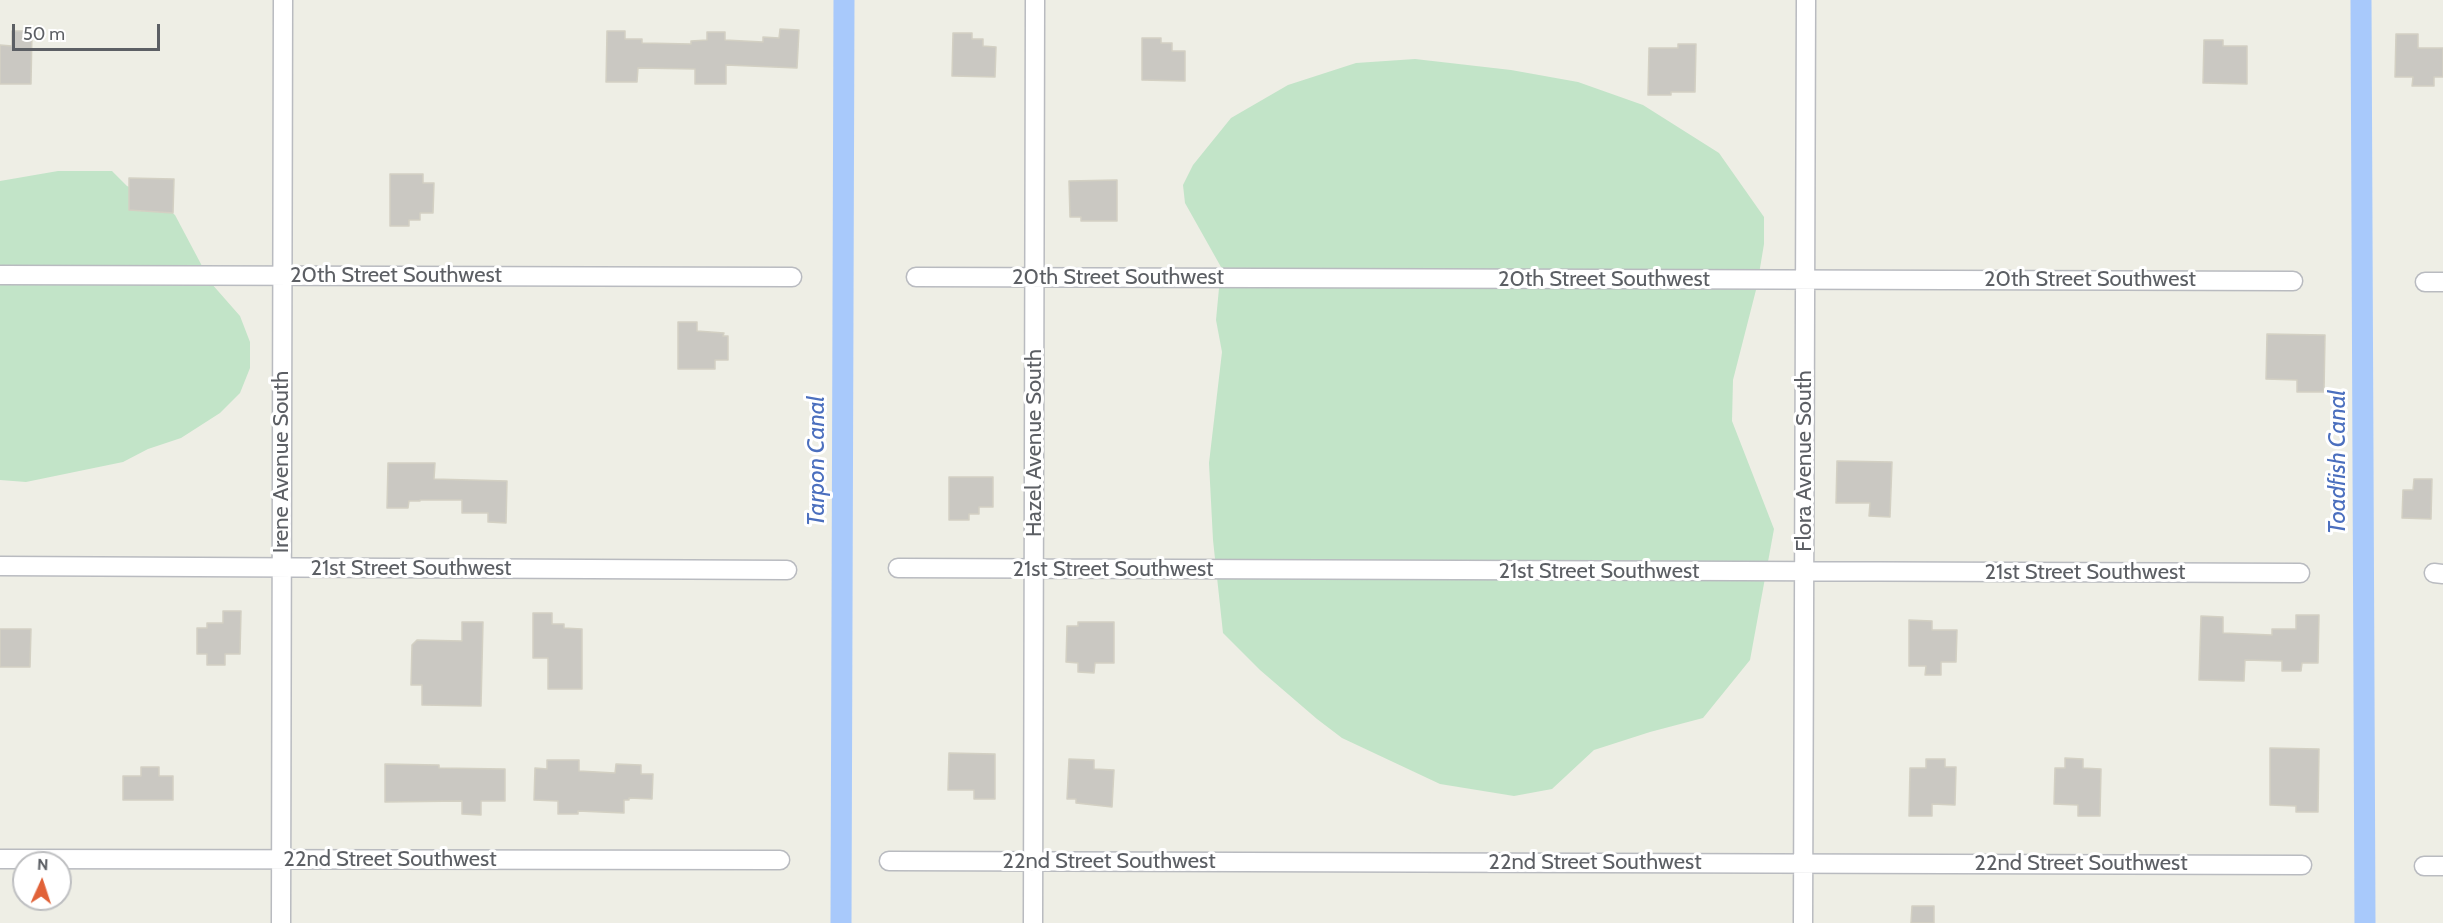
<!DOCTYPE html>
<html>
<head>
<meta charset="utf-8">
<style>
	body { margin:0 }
	#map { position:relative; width:2443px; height:923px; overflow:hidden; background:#eeeee5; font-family:Cabin,sans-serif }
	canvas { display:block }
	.north { position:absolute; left:12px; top:851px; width:60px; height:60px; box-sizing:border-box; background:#fff; border:2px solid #bebfc1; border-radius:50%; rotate:3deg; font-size:16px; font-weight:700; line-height:24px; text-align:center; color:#5c5f64 }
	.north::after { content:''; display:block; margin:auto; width:21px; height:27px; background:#e16238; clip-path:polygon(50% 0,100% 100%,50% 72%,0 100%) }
	.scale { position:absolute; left:12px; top:24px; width:148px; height:27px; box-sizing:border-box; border:3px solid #5c5f64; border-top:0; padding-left:8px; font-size:18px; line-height:21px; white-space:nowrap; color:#5c5f64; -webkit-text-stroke:4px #fff; paint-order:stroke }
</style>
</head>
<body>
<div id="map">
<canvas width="2443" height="923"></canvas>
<div class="north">N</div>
<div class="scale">50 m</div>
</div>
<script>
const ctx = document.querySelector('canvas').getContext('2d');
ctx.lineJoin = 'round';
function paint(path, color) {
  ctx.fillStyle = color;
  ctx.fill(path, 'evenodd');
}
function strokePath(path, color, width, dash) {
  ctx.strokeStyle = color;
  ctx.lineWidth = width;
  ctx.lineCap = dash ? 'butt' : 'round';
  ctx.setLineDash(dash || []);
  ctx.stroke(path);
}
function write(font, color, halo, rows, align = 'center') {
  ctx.font = font + ' Cabin,sans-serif';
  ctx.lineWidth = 6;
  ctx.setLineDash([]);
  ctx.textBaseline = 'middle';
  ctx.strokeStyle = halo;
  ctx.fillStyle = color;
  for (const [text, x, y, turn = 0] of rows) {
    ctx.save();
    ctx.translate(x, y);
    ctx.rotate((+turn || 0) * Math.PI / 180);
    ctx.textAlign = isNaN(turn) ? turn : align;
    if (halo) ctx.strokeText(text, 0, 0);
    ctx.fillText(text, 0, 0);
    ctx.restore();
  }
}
paint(new Path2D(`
	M1415,59L1511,70L1578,82L1643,105L1719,153L1764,217V244L1757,286L1733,380L1732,421L1774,529L1750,660L1703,718L1650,732L1594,750L1552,789L1514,796L1440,784L1342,738L1317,719L1260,670L1223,633L1213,540L1209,463L1222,352L1216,320L1221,267L1185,203L1183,185L1193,165L1231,118L1288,85L1356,63Z
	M58,171H112L127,186L155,198L175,215L211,283L240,316L250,342V368L240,393L220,413L181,438L148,449L123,462L26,482L0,480V181Z`), '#c2e4c8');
strokePath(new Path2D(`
	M2361,0L2365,923
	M841,923L844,0`), '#a8c9fb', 21);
const building = new Path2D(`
	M780,29L799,30L797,68L726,65V84H695V69L638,68L637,82H606L607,31H625V39H642V43L691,44V41L707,40V32H725V40L763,42V37L779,38Z
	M12,31H32L31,84H0V45L12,46Z
	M953,33H972V39H983V46L996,47L995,77L952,76Z
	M2396,34H2418V48H2443V77H2434V86H2412L2413,77H2395Z
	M1142,38H1161V43H1172V51H1185V81L1142,80Z
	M2204,40H2223V46H2247V84L2203,83Z
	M1678,44H1696L1695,92H1671V95H1648L1649,48H1678Z
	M390,174H423V183H434L433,213H420V220H409V226H390Z
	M129,178L174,179L173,213L129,210Z
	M1117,180V221H1081V217H1070L1069,181Z
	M678,322H697V331L724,333L723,336H728V360H715V369H678Z
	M2267,334L2325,335L2324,392H2297V380L2266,379Z
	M1837,461L1892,462L1890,517L1869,516L1870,503H1836Z
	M388,463H435L434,479L507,481L506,523L488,522V513H462V500H420V501H409L408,508H387Z
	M949,477H993V507H979V514H969V520H949Z
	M2414,479H2432L2431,519L2402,518L2403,490H2413Z
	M223,611H241L240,654H225V665H207V654H197V628H207V623H223Z
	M533,613H552V624H564V628L582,629V689H548V658H533Z
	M2296,615H2319L2318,663H2302L2301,671H2282V661L2245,660L2244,681L2199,680L2201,616L2223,617V633L2272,635V629H2296Z
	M1909,620L1932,621V630H1957L1956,662H1941V675H1925L1926,666H1909Z
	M462,622H483L481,706L422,705V685H411L412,645L417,640L462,641Z
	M1078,622H1114V663H1095L1094,673L1078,672V663L1066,662L1067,626H1078Z
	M0,629H31L30,667H0Z
	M2270,748L2319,749L2318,812H2296V806L2270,805Z
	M949,753L995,754V799H974V790H948Z
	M2065,758L2083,759V768L2101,769L2100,816H2078V805L2054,804L2055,768H2065Z
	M1069,759L1094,760V769L1114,770L1112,807L1076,803V799H1067Z
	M1926,759H1945V767H1956L1955,805L1932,804V816H1909L1910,768H1926Z
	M547,760H579V771L615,773L616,764L641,765V774H653L652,799L629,798V800H624V813L578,811V814H558V801L534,800L535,768L547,769Z
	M385,764L439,765V768L505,769V801H481V815L462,814V801L385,802Z
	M141,767H159V776H173V800H123V776H141Z
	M1912,906H1934V923H1911Z`);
paint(building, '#cac8c2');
strokePath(building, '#d3d0c3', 1.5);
const street = new Path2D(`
	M0,275L792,277
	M916,277L2293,281
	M2425,282H2443
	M0,566L787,570
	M898,568L2300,573
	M2434,573L2443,574
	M0,859L780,860
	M889,861L2302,865
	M2424,866H2443
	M281,923L283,0
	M1033,923L1035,0
	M1803,923L1806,0`);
strokePath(street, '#b9bbc0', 21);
strokePath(street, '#fff', 18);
write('22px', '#5c5f64', '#fff', [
	["20th Street Southwest",396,276],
	["20th Street Southwest",1118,278],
	["20th Street Southwest",1604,280],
	["20th Street Southwest",2090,280],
	["Hazel Avenue South",1035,443,-90],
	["Flora Avenue South",1805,461,-90],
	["Irene Avenue South",282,462,-90],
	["21st Street Southwest",411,569],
	["21st Street Southwest",1113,570],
	["21st Street Southwest",1599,572],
	["21st Street Southwest",2085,573],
	["22nd Street Southwest",390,860],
	["22nd Street Southwest",1109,862],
	["22nd Street Southwest",1595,863],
	["22nd Street Southwest",2081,864]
]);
write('italic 24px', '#4b6fbe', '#fff', [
	["Tarpon Canal",817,461,-90],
	["Toadfish Canal",2338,462,-90]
]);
</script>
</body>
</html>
